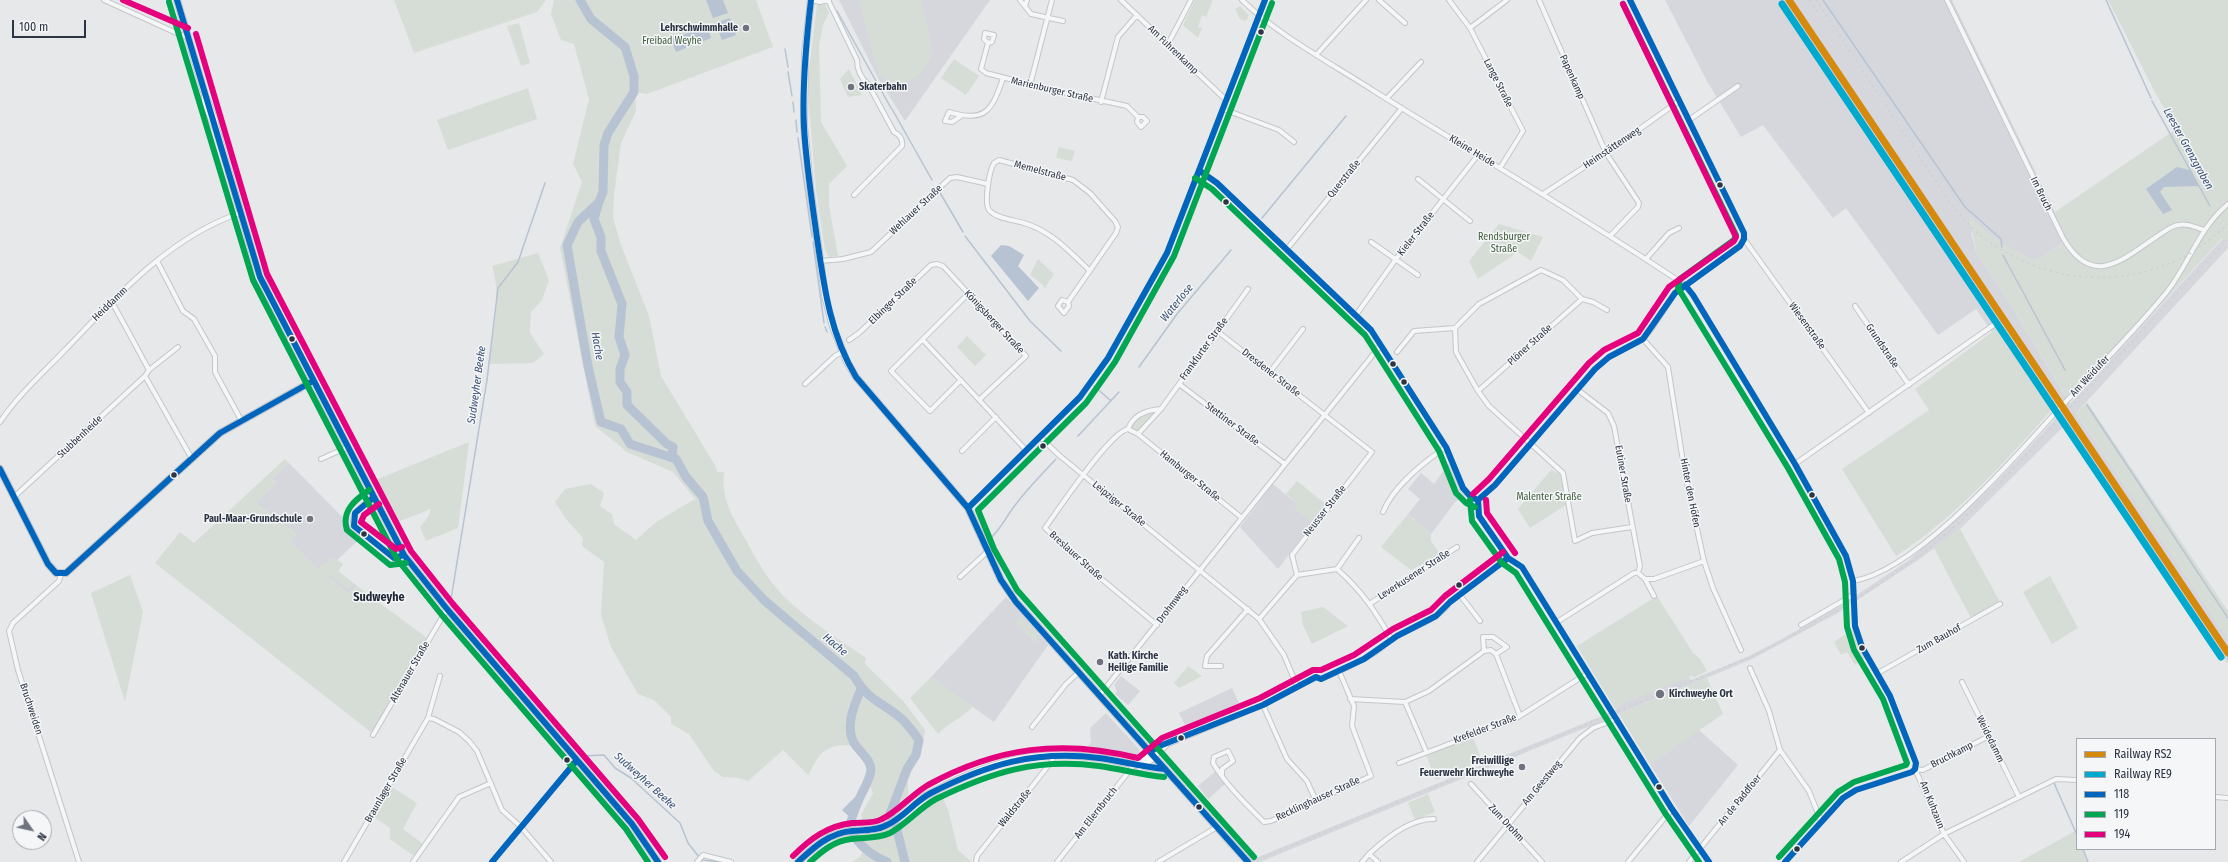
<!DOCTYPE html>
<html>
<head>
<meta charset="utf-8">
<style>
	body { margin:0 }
	#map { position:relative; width:2228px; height:862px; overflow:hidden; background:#e6e8ea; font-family:"Fira Sans Condensed",sans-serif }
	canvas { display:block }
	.legend { position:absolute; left:2076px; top:738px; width:140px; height:112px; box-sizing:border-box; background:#f4f6f8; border:1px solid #a4a8b0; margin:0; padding:5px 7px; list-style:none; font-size:12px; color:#2d3443 }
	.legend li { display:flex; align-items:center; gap:8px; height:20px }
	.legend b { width:20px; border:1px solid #a4a8b0 }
	.north { position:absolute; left:12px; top:810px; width:40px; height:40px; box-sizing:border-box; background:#f4f6f8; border:1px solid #a4a8b0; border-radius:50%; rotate:124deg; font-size:11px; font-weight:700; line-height:16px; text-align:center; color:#2d3443 }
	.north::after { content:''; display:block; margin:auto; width:14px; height:18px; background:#6e737d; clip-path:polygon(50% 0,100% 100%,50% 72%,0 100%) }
	.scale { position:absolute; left:12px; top:20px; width:74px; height:18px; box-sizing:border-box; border:2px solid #2d3443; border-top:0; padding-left:5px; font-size:12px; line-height:14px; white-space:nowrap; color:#2d3443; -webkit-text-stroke:3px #f4f6f8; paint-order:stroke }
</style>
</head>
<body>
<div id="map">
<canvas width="2228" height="862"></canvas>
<ul class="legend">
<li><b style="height:5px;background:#d5890d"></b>Railway RS2</li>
<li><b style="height:5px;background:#00a9ce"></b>Railway RE9</li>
<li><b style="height:5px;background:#0065bd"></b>118</li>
<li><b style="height:5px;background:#00a651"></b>119</li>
<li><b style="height:5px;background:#e5007d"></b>194</li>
</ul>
<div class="north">N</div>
<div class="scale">100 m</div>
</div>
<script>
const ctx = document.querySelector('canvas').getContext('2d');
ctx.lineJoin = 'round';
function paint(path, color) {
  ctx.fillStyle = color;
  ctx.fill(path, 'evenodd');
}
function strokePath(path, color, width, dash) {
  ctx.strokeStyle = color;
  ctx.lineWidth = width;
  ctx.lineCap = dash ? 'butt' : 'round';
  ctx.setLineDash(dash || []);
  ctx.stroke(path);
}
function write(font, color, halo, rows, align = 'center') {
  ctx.font = font + ' "Fira Sans Condensed",sans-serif';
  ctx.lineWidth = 3;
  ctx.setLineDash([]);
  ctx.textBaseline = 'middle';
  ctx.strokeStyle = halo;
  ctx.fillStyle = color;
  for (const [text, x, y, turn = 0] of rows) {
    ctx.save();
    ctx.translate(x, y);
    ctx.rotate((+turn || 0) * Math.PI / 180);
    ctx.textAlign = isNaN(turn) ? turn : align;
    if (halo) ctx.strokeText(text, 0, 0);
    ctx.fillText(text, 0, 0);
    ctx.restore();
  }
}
paint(new Path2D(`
	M839,0H990L905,121L878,78Z
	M1665,0H1952L2068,239L2035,261L2003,245L1984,231L1970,217V224L1992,242L2013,255L2047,269L2098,276L2135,272L2179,257L2198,246L2228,222V227L2200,249L2176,263L2137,277L2098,281L2046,273L2012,259L1971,232L1977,255L2000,287L2070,404L2228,233V248L2076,413L2228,638V664L2066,424L1960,529L1918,560L1836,614L1750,660L1260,862H1246L1604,715L1616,710L1621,704L1684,678L1691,680L1749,656L1780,640L1842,605L1909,560L1992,486L2063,411L2003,324L1992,332L1976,309L1938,335L1846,208L1833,218L1763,125L1741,137L1708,83Z
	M1450,462L1460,489L1468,496L1456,501L1431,534L1408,514L1420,499L1408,489L1421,473L1434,484Z
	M289,463L362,537L337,560L343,564L338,571L357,586L349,594L316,568L290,542L296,534L255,503L276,483L272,479Z
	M1273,484L1297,504L1295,508L1313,522L1278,569L1240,527Z
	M1006,597L1048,645L994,722L931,677Z
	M1121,676L1140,691L1128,705L1115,694L1117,691L1114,685Z
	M1232,688L1239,703L1186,727L1179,713Z
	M1106,713L1139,749L1140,754L1137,758L1131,759L1085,751L1091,742L1090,728Z
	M1699,730L1738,765L1689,826L1650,764Z
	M1216,771L1226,783L1208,799L1198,786Z`), '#d5d7dd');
paint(new Path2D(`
	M394,0H546L537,12L414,53Z
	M554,0H756L773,47L647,94L635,92L636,111L621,143L614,195L613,218L621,245L649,316L661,376L716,467L717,472H724C721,496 731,515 743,535C752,551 761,569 773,584C797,614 835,636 866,658L865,664L904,702L925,730L920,753L908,780V801C894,815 883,822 864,824L861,815L873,793C866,779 875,773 872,764C864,742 837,740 821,754C816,759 812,769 808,775L783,750L748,781L739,778L723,777L714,771L689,734L671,724V717L654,700L638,694L611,647L601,615L604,562L582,546L583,538L566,519L555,502L565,489L591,484L604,493L600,506L612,514L614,524L636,540L656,522L695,499L673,472L627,452L595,426L560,248L582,182L573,164L589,99L574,44L561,40L551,14Z
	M859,0H921C924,17 931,35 932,52C932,57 929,62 926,66C916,84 894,87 878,74Z
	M1195,0H1213L1206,17L1202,15L1198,27L1202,28L1198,38L1183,25Z
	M2108,0H2228V244L2222,238L2099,372L2093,367L2066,397L2000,287L1977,255L1969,216C1989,236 2010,248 2035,261L2068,239L2055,212L2176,129L2156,94Z
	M821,4H825L829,13L823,25L819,45L821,122L847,166L829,184V205L838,256L829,257L825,250L816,190L809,106L808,78L817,5Z
	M1240,6L1249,15L1246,21L1240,19L1235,9Z
	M519,23L530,63L521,66L507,26Z
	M954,59L979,76L966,95L941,78Z
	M849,69L862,95L848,97L840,79Z
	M528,88L537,119L448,150L437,120Z
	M1059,147L1075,151L1072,161L1056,158Z
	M1499,224L1543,237L1531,261L1518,252L1478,279L1469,261Z
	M538,253L549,280L542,300L531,312L530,333L544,354L533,363L488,364C493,331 502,298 492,266Z
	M1038,259L1054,274L1044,289L1043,285L1030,275Z
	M2003,324L2057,404C2008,458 1958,516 1896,556L1842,469L1929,410L1915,389Z
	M967,336L986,355L975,366L957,347Z
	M2087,402L2228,611V638L2076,413Z
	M1149,411H1158L1139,432L1130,427L1132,423Z
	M469,442L458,528L426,541L420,527L428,517L431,509L395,523L373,481Z
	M285,459L289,463L272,479L276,483L256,504L297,535L290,542L316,568L326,564L332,557L343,564L338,571L354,584L349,590L327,573L328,576L349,594L357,586L427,638L372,733L155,563L180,532L194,543Z
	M1551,470L1560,474L1566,505L1530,528L1518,509Z
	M1297,481L1327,505L1313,522L1294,508L1297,504L1286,494Z
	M1408,514L1431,534V541L1441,555L1411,570L1381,547Z
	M1960,529L2000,602L1971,618L1934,548Z
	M130,575L143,612L125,702L91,593Z
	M2050,576L2078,628L2052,644L2023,592Z
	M1657,596L1693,653L1700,659L1707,671L1695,677L1689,676L1691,680L1684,679L1621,704L1616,710L1577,646Z
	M1323,607L1348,626L1312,644L1303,625L1301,612Z
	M1021,616L1040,638L1034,643L1015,622Z
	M1853,629L1865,659L1855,665L1847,652L1841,655L1834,642Z
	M1188,666L1202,676L1179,688L1174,683Z
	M931,677L973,706C962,719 950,721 938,734L910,698Z
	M1707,678L1723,714L1650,764L1619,714Z
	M1473,737L1482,761L1436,780L1426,755Z
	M392,787L417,803L403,829L423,844L414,856L390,839V828L374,817Z
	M941,793L948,810L958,850L972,862H852L860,857L865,846L857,835C890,837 914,810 941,793Z
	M1428,794L1435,812L1415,820L1408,803Z
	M2075,831L2077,837V849H2082L2088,862H2019Z`), '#d6ddd6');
paint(new Path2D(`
	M706,0H723L728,13L713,18Z
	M730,18L734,31L740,29V30L735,32L736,35L722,40L715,23Z
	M707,26L711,38L676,52L671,39Z
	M2177,167L2190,170L2199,186L2164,187L2160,192L2172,210L2163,214L2146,189Z
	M1001,245L1009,246L1024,255L1018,266L1039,288L1028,301L991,256Z
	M858,794L862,798L856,816L853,820L842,810Z`), '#b7c3d2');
strokePath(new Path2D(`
	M1823,0L1965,207L2001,239L2002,247
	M2106,0L2151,98
	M837,11L891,108
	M785,49L788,67
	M788,72L792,96
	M2152,101L2210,206
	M793,102L794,112
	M892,109L932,180
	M796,120L797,132
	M798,138L812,237
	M939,191L963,232
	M1262,218L1346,116
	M965,236L1030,321L1061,351
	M813,242L824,323
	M2003,255L2065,370
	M825,327L827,332
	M1139,367L1177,314L1231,250
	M1094,386L1111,401
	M2087,405L2228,618
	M1078,436L1119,392
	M988,541C1002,528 1005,518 1016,504C1028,488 1042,474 1056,459
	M451,599L487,380L498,288L518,262L545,183
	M451,605L575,748
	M583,756L604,755L615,768L631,778L680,823L688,843L699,857
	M2054,783L2077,835
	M2083,849L2088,862
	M702,860L722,862`), '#b7c3d2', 1.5);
strokePath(new Path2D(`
	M580,0L591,19L625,47L634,76V92L608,133L604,145L603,192L599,202L578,222L567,245L588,366L601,422L621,429L630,444L676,459L686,477L703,497L708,521L737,571L765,601L854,676C869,702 883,702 903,720C909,726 914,733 919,740L916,755L907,769L890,814L896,826L905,862
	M599,202L594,219L601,237V251L622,304L619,337L625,355L620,369V382L627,392V405L667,444L673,447L672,456
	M861,689C854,705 843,731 857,747C862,754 871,760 871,770C870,779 865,787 861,795C858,802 854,810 852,818C845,837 872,856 887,862`), '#b7c3d2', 9);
const minor = new Path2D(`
	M104,0L183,36H188
	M811,0L820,2L829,0
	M828,0L857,60C857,70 861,78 868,84L894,132C900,135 903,140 902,146L854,195
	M1020,0L1031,14L1063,21
	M1121,0L1226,100
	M1242,0C1279,36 1331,63 1374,91C1478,156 1584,217 1685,285L1693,295L1795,464L1846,556L1853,581L1855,626L1862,647L1890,696L1916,763L1915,769L1944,834L1964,862
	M1379,0L1405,23
	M1449,0L1470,28L1523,131L1500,168
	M1539,0L1606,153L1639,203L1638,207L1610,236
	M1947,0L2063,238C2092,288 2121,261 2156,237C2163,233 2170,226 2178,225C2187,223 2195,227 2204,230
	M1025,6L1027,0
	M1470,28L1507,0
	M988,43L984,39L985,33L994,35L992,42L988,43L981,69L986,73L1048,89L1127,106L1138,117L1137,122L1141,127L1147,121L1143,117H1138
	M1168,44L1191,0
	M1317,54L1366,0
	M1030,85L1052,0
	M1387,98L1421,62
	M1101,102L1118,37L1137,15
	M1223,109L1279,130L1294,142
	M961,116L952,122L945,121L949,112C985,123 992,111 1003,78
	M1689,120L1738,86
	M1200,171L1217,183L1371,330L1446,447L1463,488L1471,497L1478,500
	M1418,179L1470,221
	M1543,194L1606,153L1679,101
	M1744,239L1869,413
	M1371,242L1418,275
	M1287,249L1402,108
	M1646,259L1669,233L1679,228
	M157,261L183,311L194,319L215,356V372L241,420
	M821,261L843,259L871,252L950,178L957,177L988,184
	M1062,300L1068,302L1069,306L1064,313L1058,306Z
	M112,302L149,370
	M1068,302L1116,233L1118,227L1115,221L1090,193L1073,180L999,160L994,163C989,171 984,203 989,210C995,218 1014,220 1024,223C1051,231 1069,251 1090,271
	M1855,306L1909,385
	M1607,310L1593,302L1582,299L1563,280L1541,270L1479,304L1455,328L1456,352L1478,391L1489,406L1563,473L1575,541L1592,533L1632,527
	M1356,315L1396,259L1478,155
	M1217,331L1372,452L1292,555L1297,575
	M1643,339L1668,367L1685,474L1704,561L1713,588L1741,650
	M849,340L859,333L931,265L937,264L943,266L1026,356L979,400
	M923,340L1026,450
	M178,347L149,370L145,376L192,459
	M1397,352L1414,331L1455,328
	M1270,372L1303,329
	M961,380L930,411L891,371L968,294
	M805,384L835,356L842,352
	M1179,384L1285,464
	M1578,390L1608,413L1614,426L1640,566L1638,573L1645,579L1654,596
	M1478,391L1582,299
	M0,422C18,395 43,373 65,350C116,297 169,237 240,213
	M1128,429C1133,415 1147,410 1161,409
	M1138,434L1161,409L1248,289
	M1040,437L1060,456L1259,619L1284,655L1297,686
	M962,451L996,417
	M321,459L348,447
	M1795,464L1995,324
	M14,497L145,376
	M374,497C364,504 349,513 354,526L394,558L404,555
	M1478,500L1495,485L1595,369L1609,357L1643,339L1652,328L1675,293L1740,246L1744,239V233L1630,0
	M1478,500L1479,516L1508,558L1522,567L1672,809L1709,862
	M968,508L1080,397L1108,358L1167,253L1265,0
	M1383,512C1393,487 1424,462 1446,447
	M1337,569L1359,538
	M61,574L59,581L13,623L9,631L18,670L79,862
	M960,577L987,552
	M1645,579H1654L1704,561
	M1853,581C1917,571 2013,459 2057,411C2094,372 2132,334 2166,293C2189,264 2199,228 2228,204
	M1460,595L1480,621
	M1371,603L1457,547
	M1259,619L1297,575L1337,569C1363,592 1375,611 1392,640
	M1557,622L1634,573H1638
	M1157,625L1099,577L1045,528C1058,510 1110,432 1128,429L1138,434L1242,518
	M1801,625L1853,595
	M1483,637H1493L1507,647L1496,654L1491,650L1484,651Z
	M1496,654L1520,716
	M1221,666H1205L1207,656L1248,609
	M1750,668L1769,711L1780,750L1809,791L1821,821
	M1878,673L2000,604
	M1962,682L2019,797
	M1099,696L1380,346
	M1350,699L1405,702L1429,691L1484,651
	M1405,702L1426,751
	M1263,705L1287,759L1307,781L1316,801
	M428,718L440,676
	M1032,727L1066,684L1078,673
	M373,735L447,609
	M1150,752L1157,747L1166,745L1263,705L1316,677L1321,679C1340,671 1361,662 1377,651C1386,645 1394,636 1405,632C1421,624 1440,618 1450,602L1508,558
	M1154,757L1166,746
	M1399,763L1515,719L1588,673
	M1915,769L1923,770L1989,736
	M1222,775V769L1233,761L1228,751L1214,757L1213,763C1226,785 1246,804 1264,822L1271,821L1371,776L1352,726L1354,706L1339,671
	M1471,784L1542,862
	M2215,797L2228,798
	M344,862L428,718L434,719L459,732L469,741L477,751L502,810L521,827L551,862
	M413,862L459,797L491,783
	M492,862L577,760
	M697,862L703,855L731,862
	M976,862L977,856L1052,761L1054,755
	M1057,862L1134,765
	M1158,862L1217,827
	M1362,862L1369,854
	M1378,862L1369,854C1385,839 1410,818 1434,819
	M1477,862L1580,738L1593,728L1617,719
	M1628,862L1672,809
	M1689,862L1780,750
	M1785,862L1843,798L1856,790L1912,772L1915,769
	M1901,862L1944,834L2056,779L2077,780`);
const tertiary = new Path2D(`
	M0,469L48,564L56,573H66L220,433L313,381`);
const secondary = new Path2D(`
	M177,0L205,95V103L215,127
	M811,0L805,54L804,126L810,187L825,295L833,327L847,362L856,377L968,508L1001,580L1016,602L1248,862
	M205,95L214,119L216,128L256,265L267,292L404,555L447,609L632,824L658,862
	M1134,765L1150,752
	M1140,767L1154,757
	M798,862C815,846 827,834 851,831C863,830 876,831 887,825C898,820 906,810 915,803C922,797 931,793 939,789C997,759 1035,750 1100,758C1122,761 1143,768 1165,769`);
strokePath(minor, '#c4c6c8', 6);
strokePath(tertiary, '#c4c6c8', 8);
strokePath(secondary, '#c4c6c8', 8);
strokePath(minor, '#f5f6f7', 4);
strokePath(tertiary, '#f5f6f7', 5.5);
strokePath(secondary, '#f8f8f8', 6);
strokePath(new Path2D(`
	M1810,0L1817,12
	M1816,0L1951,204C1960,214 1968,225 1978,233C2038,283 2121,292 2189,254C2203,246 2216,235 2228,224
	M1252,862L1762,652L1854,601L1888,578L1922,554L1960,522L1995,488L2228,239`), '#cecfd2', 1.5, [2, 4]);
strokePath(new Path2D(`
	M177,0L260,277L404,555L447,609L632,824L658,862
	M811,0C806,42 802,85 804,127C806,164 812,201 817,238C824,287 830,334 856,377L968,508L1001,580L1016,602L1248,862
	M1200,171L1217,183L1371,330L1446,447L1463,488L1471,497L1478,500
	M1685,285L1693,295L1795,464L1846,556L1853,581L1855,626L1862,647L1890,696L1916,763L1915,769
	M0,469L48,564L56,573H66L220,433L313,381
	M374,497L355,513L354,526L394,558L404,555
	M1478,500L1495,485L1595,369L1609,357L1643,339L1675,293L1740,246L1744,239V233L1630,0
	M1478,500L1479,516L1508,558L1522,567L1672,809L1709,862
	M968,508L1080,397L1108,358L1167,253L1265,0
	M1150,752L1157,747L1263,705L1316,677L1321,679L1364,659L1397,636L1436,616L1450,602L1508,558
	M492,862L577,760
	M798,862C814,847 829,833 852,831C864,830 876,831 887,825C904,817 915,801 931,793C988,764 1035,750 1099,758C1122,761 1143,767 1165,769
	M1785,862L1843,798L1856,790L1912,772L1915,769`), '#0065bd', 6);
strokePath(new Path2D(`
	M169,2L253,280L397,559L441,614L626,829L648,862
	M1623,4L1736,235L1734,240L1680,279L1678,288L1788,468L1839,559L1845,582L1847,627L1854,650L1883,699L1907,763L1906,765L1854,782L1838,792L1779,857
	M1195,178L1212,189L1365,335L1439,451L1456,493L1466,503L1475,507
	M369,490C355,500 341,511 347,530L390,565L406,563
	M1470,500L1472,521L1502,563L1516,573L1665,813L1699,862
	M1254,857L1017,590L994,549L978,510L1086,403L1115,362L1174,256L1272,3
	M810,862C822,851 834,841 851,839C864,837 877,839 890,833C907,824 919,808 936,799C992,772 1036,758 1099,766C1121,769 1142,775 1164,777`), '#00a651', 6);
strokePath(new Path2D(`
	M123,0L188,28
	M196,34L267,274L411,551L453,604L638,819L665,857
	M1473,494L1489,479L1589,363L1604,350L1638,333L1669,287L1734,241L1736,237L1623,4
	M1486,500L1487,513L1515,553
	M379,504L364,515L361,522L396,549L402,547
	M793,856C810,839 827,826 852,823C862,822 873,824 882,819C899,811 911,795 928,785C997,747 1062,739 1138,758L1162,738L1260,698L1313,670H1321L1354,655L1393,629L1431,610L1445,596L1503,552`), '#e5007d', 6);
strokePath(new Path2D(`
	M1789,0L2228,653`), '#d5890d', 7);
strokePath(new Path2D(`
	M1782,4L2221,657`), '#00a9ce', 7);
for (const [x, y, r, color] of [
	[746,28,4,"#6e737d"],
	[1261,32,3.5,"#2d3443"],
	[851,87,4,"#6e737d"],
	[1720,185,3.5,"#2d3443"],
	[1226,202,3.5,"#2d3443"],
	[292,339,3.5,"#2d3443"],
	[1393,364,3.5,"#2d3443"],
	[1404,382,3.5,"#2d3443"],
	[1043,446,3.5,"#2d3443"],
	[174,475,3.5,"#2d3443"],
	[1812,495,3.5,"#2d3443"],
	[310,519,4,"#6e737d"],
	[364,534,3.5,"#2d3443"],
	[1459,585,3.5,"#2d3443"],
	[1862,648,3.5,"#2d3443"],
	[1100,662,4,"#6e737d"],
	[1660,694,5,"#6e737d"],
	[1181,738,3.5,"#2d3443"],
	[567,760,3.5,"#2d3443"],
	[1522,767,4,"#6e737d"],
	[1659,787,3.5,"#2d3443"],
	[1199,807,3.5,"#2d3443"],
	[1797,849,3.5,"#2d3443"]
]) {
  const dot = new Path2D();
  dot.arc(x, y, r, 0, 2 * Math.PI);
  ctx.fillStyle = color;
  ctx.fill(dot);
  strokePath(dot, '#f4f6f8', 1.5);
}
write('bold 10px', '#2d3443', '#f4f6f8', [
	["Lehrschwimmhalle",738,28],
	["Skaterbahn",859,87,"left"],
	["Paul-Maar-Grundschule",302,519],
	["Kath. Kirche",1108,656,"left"],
	["Heilige Familie",1108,668,"left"],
	["Kirchweyhe Ort",1669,694,"left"],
	["Freiwillige",1514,761],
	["Feuerwehr Kirchweyhe",1514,773]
], 'right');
write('10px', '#415d3b', '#f4f6f8', [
	["Freibad Weyhe",672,41],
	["Rendsburger",1504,237],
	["Straße",1504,249],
	["Malenter Straße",1549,497]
]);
write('10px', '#2d3443', '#f4f6f8', [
	["Am Fuhrenkamp",1173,50,44],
	["Papenkamp",1572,77,66],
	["Lange Straße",1498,83,63],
	["Marienburger Straße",1052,90,13],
	["Heimstättenweg",1612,148,-34],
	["Kleine Heide",1472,151,31],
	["Memelstraße",1040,171,15],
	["Querstraße",1344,179,-51],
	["Im Bruch",2041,194,64],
	["Wehlauer Straße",916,210,-43],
	["Kieler Straße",1416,234,-52],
	["Elbinger Straße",893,301,-44],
	["Heiddamm",110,304,-44],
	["Königsberger Straße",994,322,47],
	["Wiesenstraße",1807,326,54],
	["Plöner Straße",1530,345,-42],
	["Grundstraße",1882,346,56],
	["Frankfurter Straße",1204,349,-54],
	["Dresdener Straße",1271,373,38],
	["Am Weidufer",2090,376,-47],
	["Stettiner Straße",1232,424,37],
	["Stubbenheide",80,437,-43],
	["Eutiner Straße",1623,474,80],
	["Hamburger Straße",1190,476,39],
	["Hinter den Höfen",1690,493,79],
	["Leipziger Straße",1119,504,39],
	["Neusser Straße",1325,511,-52],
	["Breslauer Straße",1076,556,42],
	["Leverkusener Straße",1414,575,-33],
	["Drohmweg",1172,605,-53],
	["Zum Bauhof",1939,639,-29],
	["Altenauer Straße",410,672,-60],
	["Bruchweiden",31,709,72],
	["Krefelder Straße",1485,729,-21],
	["Weidedamm",1990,739,64],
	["Bruchkamp",1952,755,-27],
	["Am Geestweg",1542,783,-50],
	["Braunlager Straße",386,790,-60],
	["Recklinghauser Straße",1318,799,-25],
	["An de Paddfoer",1740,800,-51],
	["Am Kuhzaun",1932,805,68],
	["Waldstraße",1015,808,-51],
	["Am Ellernbruch",1096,813,-52],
	["Zum Drohm",1506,823,47]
]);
write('italic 11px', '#3a5274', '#f4f6f8', [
	["Leester Grenzgraben",2188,149,61],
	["Waterlose",1177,303,-51],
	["Hache",597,346,80],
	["Sudweyher Beeke",477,385,-82],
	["Hache",835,645,40],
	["Sudweyher Beeke",645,781,42]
]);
write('bold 12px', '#1f2534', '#f4f6f8', [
	["Sudweyhe",379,598]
]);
</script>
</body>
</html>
